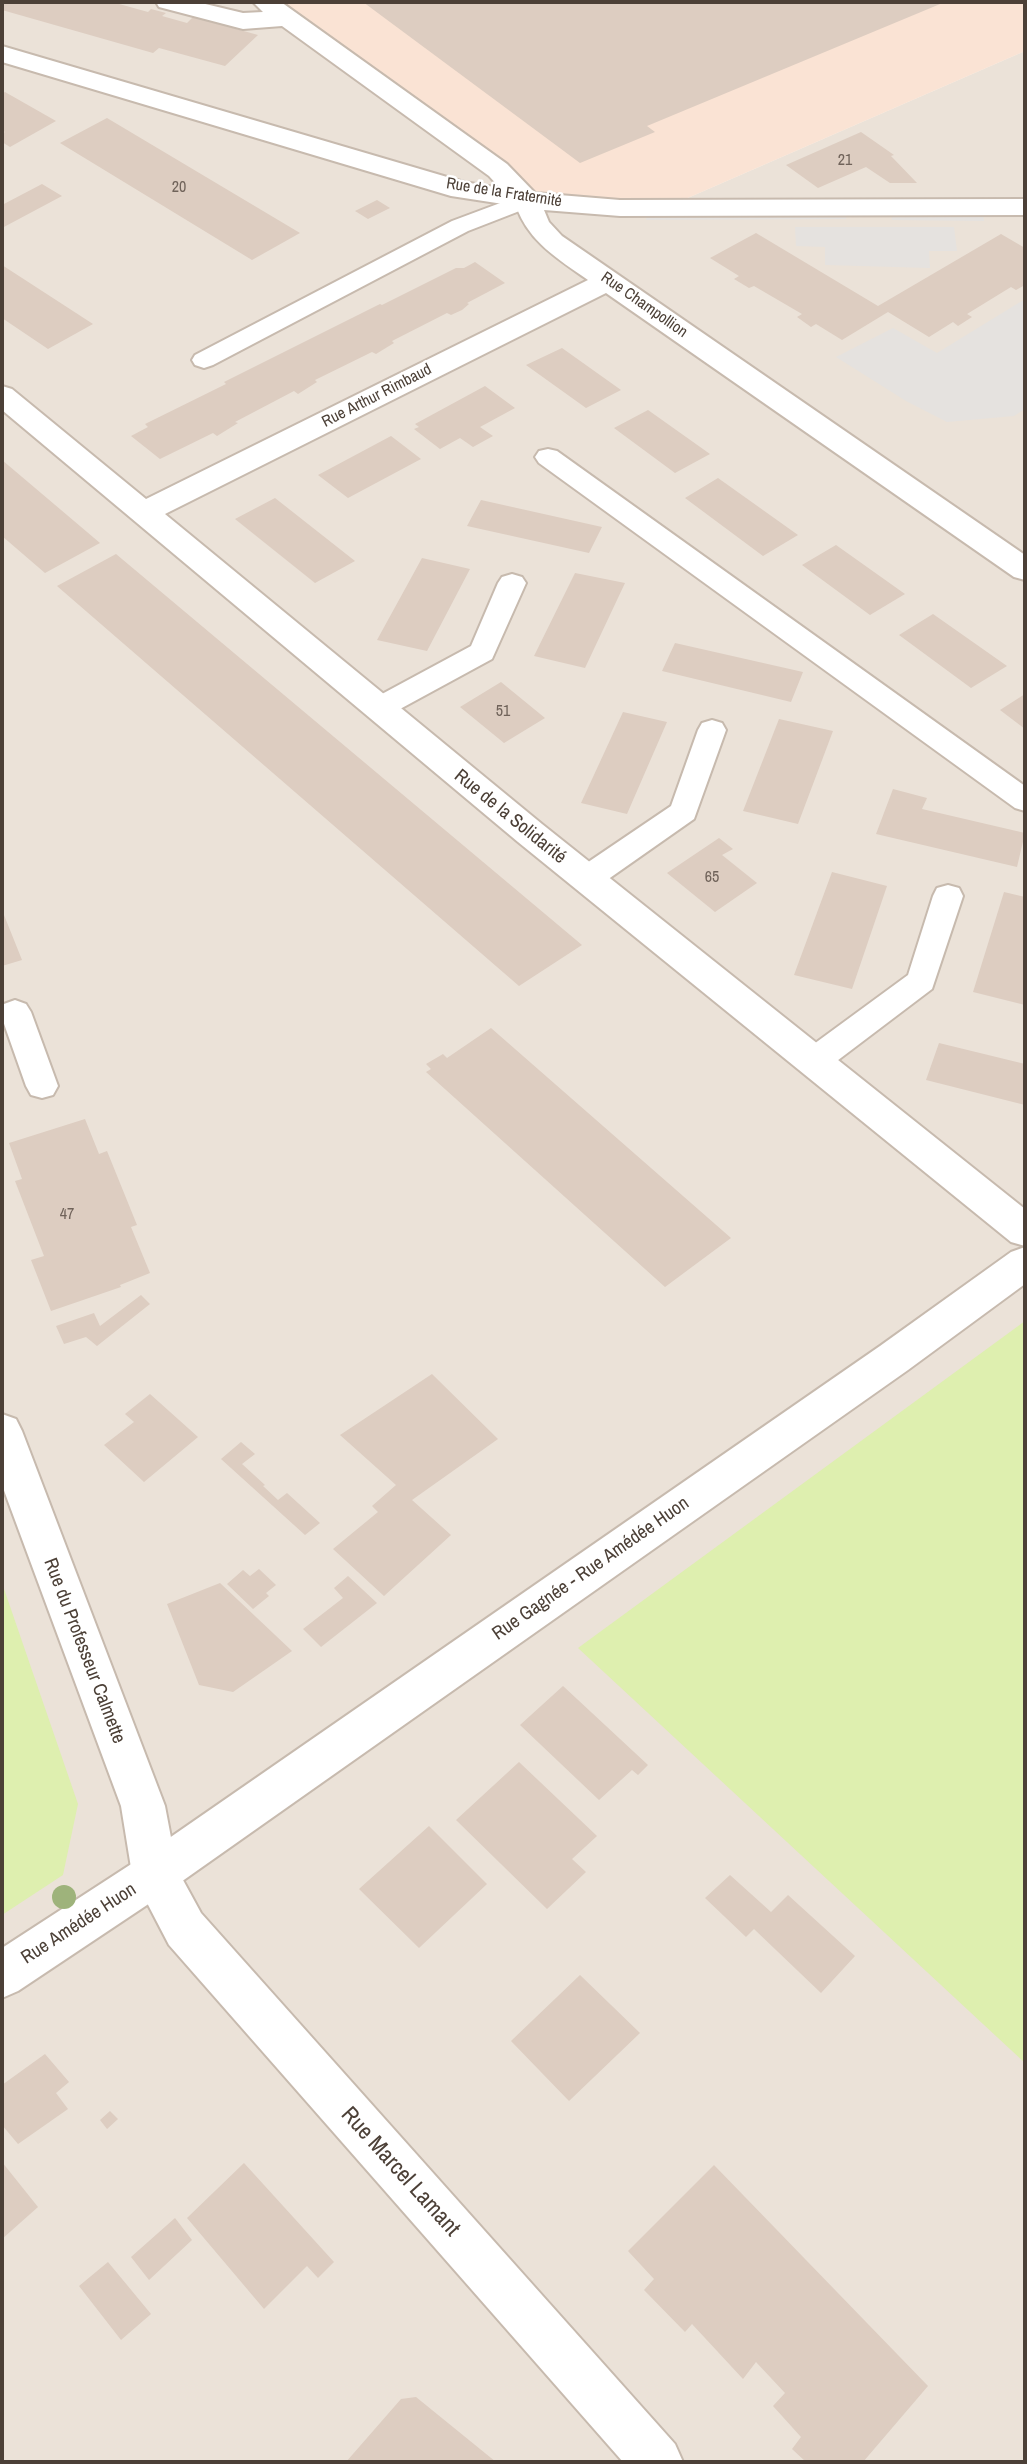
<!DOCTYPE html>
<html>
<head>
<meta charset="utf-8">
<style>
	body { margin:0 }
	#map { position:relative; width:1027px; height:2464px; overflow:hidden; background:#f7f1ea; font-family:"Archivo Narrow",sans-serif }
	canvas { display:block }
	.frame { position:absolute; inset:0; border:4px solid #4c4037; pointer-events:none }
</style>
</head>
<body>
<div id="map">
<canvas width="1027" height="2464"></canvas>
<div class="frame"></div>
</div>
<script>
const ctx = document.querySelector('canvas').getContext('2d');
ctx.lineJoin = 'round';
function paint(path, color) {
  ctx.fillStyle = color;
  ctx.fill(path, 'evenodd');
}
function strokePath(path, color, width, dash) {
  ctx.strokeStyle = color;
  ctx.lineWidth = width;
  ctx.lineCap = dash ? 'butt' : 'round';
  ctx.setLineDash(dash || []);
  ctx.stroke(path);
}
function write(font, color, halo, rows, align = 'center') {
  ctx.font = font + ' "Archivo Narrow",sans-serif';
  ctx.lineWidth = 5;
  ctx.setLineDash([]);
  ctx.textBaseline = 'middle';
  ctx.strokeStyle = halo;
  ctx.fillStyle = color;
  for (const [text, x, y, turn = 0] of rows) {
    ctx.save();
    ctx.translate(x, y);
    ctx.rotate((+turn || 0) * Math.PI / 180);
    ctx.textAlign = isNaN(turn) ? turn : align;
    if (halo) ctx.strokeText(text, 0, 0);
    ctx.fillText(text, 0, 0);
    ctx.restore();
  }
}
paint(new Path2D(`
	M2,2H265L286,18L667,207L1025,51V2462H2Z`), '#ebe2d8');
paint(new Path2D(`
	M265,2H1025V51L667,207L527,200Z`), '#fae3d4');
paint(new Path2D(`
	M1025,1321V2063L578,1648Z
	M2,1583L78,1804L63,1875L2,1915Z`), '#deefaf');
paint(new Path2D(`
	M846,213V219L646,220L647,214Z
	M891,213H983L984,221L892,220Z
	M795,227H954L957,251H929L930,268L825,265V247L796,246Z
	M1025,299V409L1014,416L947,422L906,401L836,357L893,328L937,353Z`), '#e5e2df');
paint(new Path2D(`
	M2,2H112L148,12L151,9L166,13L162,16L187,23L193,17L218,24L221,21L236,25L233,28L258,35L225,66L159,48L153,53L2,10Z
	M363,2H945L647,126L655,132L580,163Z
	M5,92L56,121L10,147L2,142V134L5,132L2,130V94Z
	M107,118L300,233L252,260L60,143Z
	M861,132L894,155L891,156L917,183H890L866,167L818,188L786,165Z
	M42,184L62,196L2,228V205Z
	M377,200L390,208L368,219L355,211Z
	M756,233L878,306L1001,234L1025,248V285L1016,290L1011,287L967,314L972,317L958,326L953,322L929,337L888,312L842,340L816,324L811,327L797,317L802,314L754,286L749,288L734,279L739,276L710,258Z
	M475,262L505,283L467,303L469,304L462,310L451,315L447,313L392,341L394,343L376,354L372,352L315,380L317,382L298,394L294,391L235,422L238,423L217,436L213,433L160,459L131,436L148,427L145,424L226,384L224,382L380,304L382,305L456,268H464Z
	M2,265L93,324L48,349L2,318Z
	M562,348L621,390L586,408L526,365Z
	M485,386L515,408L480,427L493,436L473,447L460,438L440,449L414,429L419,427L415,424Z
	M648,410L710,454L675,473L614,428Z
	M391,436L421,459L348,498L318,475Z
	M2,460L100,543L45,573L2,536Z
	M718,478L798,535L763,556L685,498Z
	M275,498L355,561L315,583L235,519Z
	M481,500L602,527L589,553L467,526Z
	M836,545L905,594L870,615L802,565Z
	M116,554L582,945L519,986L57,586Z
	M422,558L470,569L427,651L377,640Z
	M575,573L625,583L585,668L534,656Z
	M933,614L1007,666L971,688L899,635Z
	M675,643L803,672L791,702L662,671Z
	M501,682L545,718L504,743L460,707Z
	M1025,694V729L1000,710Z
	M623,712L667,722L627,814L581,803Z
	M779,719L833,731L798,824L743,811Z
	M893,789L927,798L922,809L1025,833L1017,867L876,834Z
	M719,838L733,849L722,855L757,883L715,912L667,873Z
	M832,872L887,886L852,989L794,975Z
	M1004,892L1025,897V1005L973,992Z
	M2,910L22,960L2,966Z
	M491,1028L731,1238L665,1287L426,1072L431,1069L426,1064L443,1054L447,1058Z
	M939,1043L1025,1064V1105L926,1080Z
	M85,1119L99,1154L107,1151L137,1225L131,1227L150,1273L120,1285L121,1287L51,1311L31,1260L44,1256L15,1181L22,1179L9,1143Z
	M141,1295L150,1304L97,1346L86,1337L64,1344L56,1326L94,1313L100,1326Z
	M432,1374L498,1439L412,1500L451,1535L384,1596L333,1549L378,1512L372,1506L396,1485L340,1435Z
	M150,1394L198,1437L144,1482L104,1445L134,1422L125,1414Z
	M241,1442L255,1454L242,1464L265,1485L263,1486L278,1500L287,1493L320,1523L305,1535L221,1459Z
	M259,1569L276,1585L266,1593L269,1596L253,1609L227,1584L243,1570L250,1576Z
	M348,1576L377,1603L321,1647L303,1629L343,1598L334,1588Z
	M220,1583L292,1651L233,1692L199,1685L167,1604Z
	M563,1686L648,1765L638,1775L632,1770L599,1800L520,1725Z
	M519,1762L597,1836L572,1859L586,1872L547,1909L456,1820Z
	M429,1826L487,1884L419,1948L359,1889Z
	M730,1875L771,1912L788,1895L855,1956L821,1993L754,1929L746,1937L705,1898Z
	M580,1975L640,2033L569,2101L511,2041Z
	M45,2054L69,2082L56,2093L68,2109L18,2144L2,2125V2085Z
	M110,2111L118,2119L107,2129L100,2120Z
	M2,2162L38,2207L2,2239Z
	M244,2163L334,2262L318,2278L307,2266L264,2309L187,2218Z
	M714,2165L928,2386L863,2462H806L792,2449L801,2437L773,2406L785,2393L756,2362L743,2379L692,2324L685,2332L644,2290L654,2279L628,2251Z
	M175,2218L192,2240L149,2280L131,2257Z
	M108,2262L151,2314L121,2340L79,2286Z
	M416,2397L496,2462H346L401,2399Z`), '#ddcdc1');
const service = new Path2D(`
	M527,193L535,195L539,200L535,205L468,231L213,365L204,368L195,365L192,360L195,355L452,221Z
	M548,449L557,451L1025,786V811L1015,808L539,463L535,457L539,451Z
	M512,574L522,577L526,583L492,659L389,715L379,718L369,715L365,708L369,701L471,646L498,583L502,577Z
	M712,720L722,723L726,730L694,819L597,887L586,890L575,887L571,879L575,871L671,806L698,730L702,723Z
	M948,885L959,888L963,896L932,989L825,1070L814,1073L803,1070L798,1061L803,1052L908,975L933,896L937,888Z
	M15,1000L26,1004L31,1012L58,1086L53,1095L42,1098L31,1095L26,1086L2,1018L4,1004Z`);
const minor = new Path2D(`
	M156,2H197L243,13L263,12L253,2H281L507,164L535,193L620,200L1025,199V215L620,216L544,210L549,222L562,236L1025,555V580L1014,577L606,293L165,514L542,824L1025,1209V1246L1011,1242L518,842L2,410V386L12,389L146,499L588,280C558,259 529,242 516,206L451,196L2,62V46L464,182L500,188L489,176L282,26L243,29L159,7Z
	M2,1414L16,1419L22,1431L165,1806L177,1869L201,1913L675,2444L683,2462H623L169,1945L132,1874L121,1806L2,1485Z`);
const tertiary = new Path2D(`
	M1025,1247V1284L908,1370L171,1889L18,1991L2,1998V1948L139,1859L880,1346L1011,1252Z`);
strokePath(service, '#c7baae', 4);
strokePath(minor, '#c7baae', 4);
strokePath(tertiary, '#c7baae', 4);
paint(service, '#fff');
paint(minor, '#fff');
paint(tertiary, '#fff');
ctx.fillStyle = '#9eb37b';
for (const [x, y] of [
	[64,1897]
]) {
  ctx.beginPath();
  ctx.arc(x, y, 12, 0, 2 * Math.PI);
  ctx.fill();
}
write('16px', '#70635a', null, [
	["21",845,161],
	["20",179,188],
	["51",503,712],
	["65",712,878],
	["47",67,1215]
]);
write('16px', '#4c4037', '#fff', [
	["Rue de la Fraternité",504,193,9],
	["Rue Champollion",644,305,35],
	["Rue Arthur Rimbaud",377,396,-27]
]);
write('19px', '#4c4037', '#fff', [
	["Rue de la Solidarité",510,817,39],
	["Rue Gagnée - Rue Amédée Huon",591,1569,-35],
	["Rue du Professeur Calmette",84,1651,69],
	["Rue Amédée Huon",79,1924,-33]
]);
write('23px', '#4c4037', '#fff', [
	["Rue Marcel Lamant",400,2172,48]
]);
</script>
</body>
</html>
